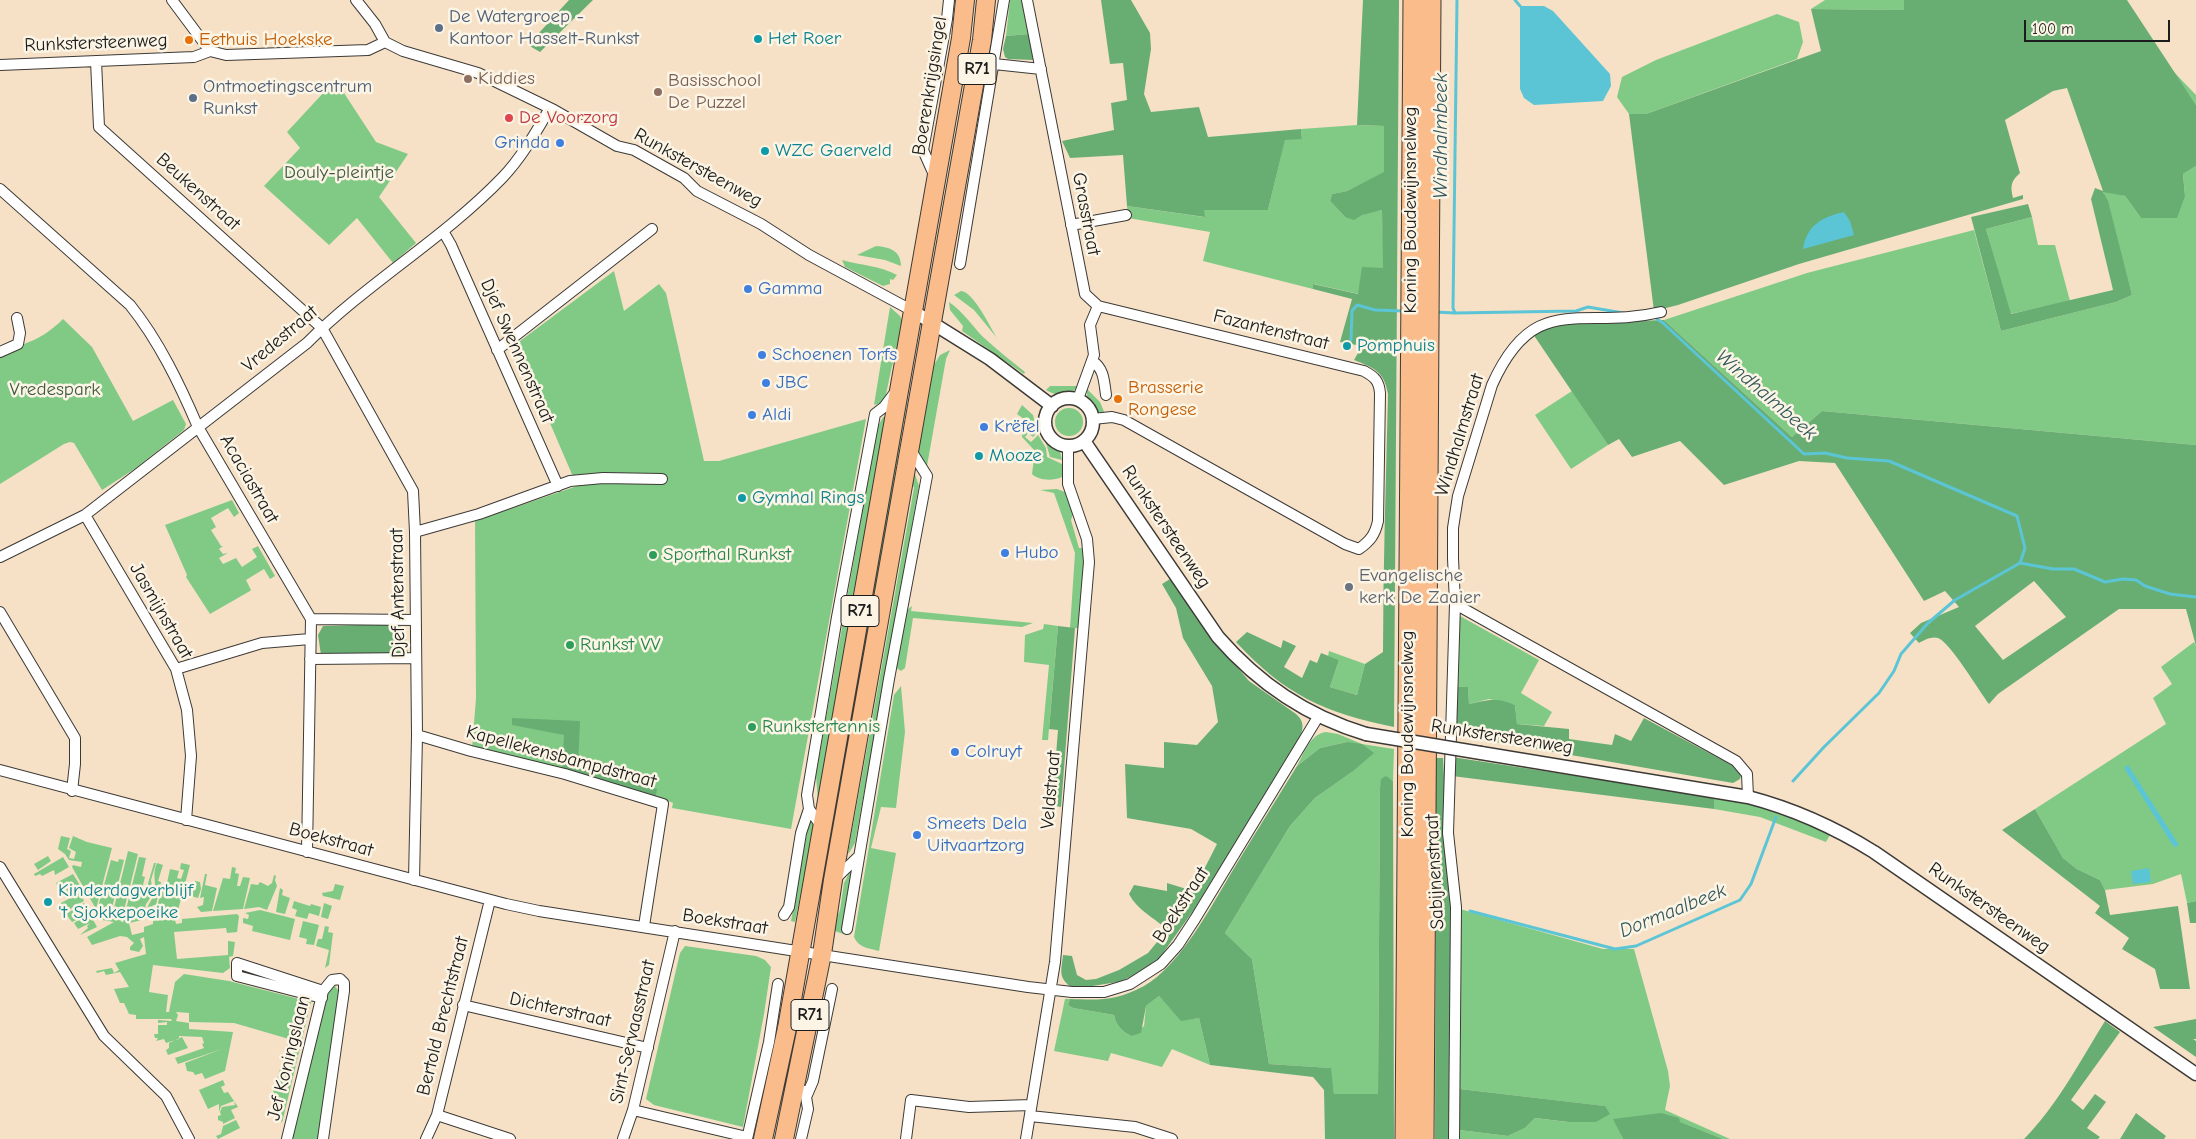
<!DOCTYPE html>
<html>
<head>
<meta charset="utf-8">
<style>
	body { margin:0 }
	#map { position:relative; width:2196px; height:1139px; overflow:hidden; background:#f6e1c7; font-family:"Comic Neue",sans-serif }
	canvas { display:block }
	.scale { position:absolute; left:2024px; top:20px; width:146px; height:22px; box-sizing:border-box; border:2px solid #1c1c1c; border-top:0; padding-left:6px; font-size:15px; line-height:18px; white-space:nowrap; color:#1c1c1c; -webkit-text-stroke:4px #fcf5e5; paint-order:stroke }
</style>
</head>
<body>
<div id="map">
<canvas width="2196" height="1139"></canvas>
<div class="scale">100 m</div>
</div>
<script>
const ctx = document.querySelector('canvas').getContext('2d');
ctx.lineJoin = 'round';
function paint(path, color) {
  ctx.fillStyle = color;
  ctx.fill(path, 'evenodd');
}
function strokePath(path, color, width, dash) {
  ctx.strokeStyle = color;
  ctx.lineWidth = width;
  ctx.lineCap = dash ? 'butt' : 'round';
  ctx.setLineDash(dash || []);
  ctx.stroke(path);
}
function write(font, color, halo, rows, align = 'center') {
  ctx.font = font + ' "Comic Neue",sans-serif';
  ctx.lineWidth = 5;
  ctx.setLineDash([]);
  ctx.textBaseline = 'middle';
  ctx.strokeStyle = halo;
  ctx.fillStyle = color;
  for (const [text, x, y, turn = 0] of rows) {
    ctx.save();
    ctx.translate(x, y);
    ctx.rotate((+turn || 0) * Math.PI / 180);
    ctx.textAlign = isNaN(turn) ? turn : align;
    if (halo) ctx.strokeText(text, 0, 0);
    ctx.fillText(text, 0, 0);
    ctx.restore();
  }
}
paint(new Path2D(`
	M1010,0H1023L1029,34L1006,36Z
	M1825,0H1904V10L1811,9Z
	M1777,14L1799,22L1803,42L1797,59L1646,114H1629L1617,97L1622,77L1656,60Z
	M2172,70L2196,95V105Z
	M325,91L344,93L376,142L408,154L379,197L416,243L393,263L357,218L329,245L264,186L300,148L287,132Z
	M1357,125L1384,126V173L1347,191L1332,194L1330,201L1345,217L1382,210L1384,268L1359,294L1314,284L1313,289L1203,261L1210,232L1128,218L1127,206L1204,217V210H1268L1285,139H1302L1301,129Z
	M2196,166V445L1822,411L1792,437L1664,320L1807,273L1974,230L2001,331L2116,302L2132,295L2103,191L2125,196L2141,218L2185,196L2183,174Z
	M2032,217L2038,245H2055L2070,301L2010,314L1986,229Z
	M876,246C890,247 901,251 901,266L885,260L857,255Z
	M842,260C859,265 881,266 897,275L893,280L890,279V284L883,286L845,267Z
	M614,271L624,311L659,284L666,293L704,461H719L866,419L791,829L672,808L673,803L656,796L472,749L476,698L475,521L577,486L516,344Z
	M961,291C974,292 990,327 997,338L974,310L954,295Z
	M949,302C963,312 971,324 982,336C996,349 1011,361 1025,372L1024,374L962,331L963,326L950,310Z
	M890,307L900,316L903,322L900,346L892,366L885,399L881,403L874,405Z
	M63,319L92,347L133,421L173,400L186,424L184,430L136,468L102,490L74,443L70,442L64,444L0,484V353C27,342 41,341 63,319Z
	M912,346L916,347L891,498L892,521L823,905H820L831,840L829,828Z
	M950,350L946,359L927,466L916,448L917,439L924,422L934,365L940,355Z
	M1050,386H1078C1070,397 1057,397 1046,390Z
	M1087,389L1100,402L1105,414C1093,412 1086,401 1087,389Z
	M1572,391L1608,445L1571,469L1535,415Z
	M1022,405L1033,415L1037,432L1033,437L1028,433L1025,437L1031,442L1038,435L1046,448L1047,457L1062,464V477C1053,481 1039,481 1032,474L1035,451L1022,437L1024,419L1017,414Z
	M1055 422a14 14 0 1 1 28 0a14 14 0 1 1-28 0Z
	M883,417H885L818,802L816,775L877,428Z
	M1046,443L1060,451L1062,460L1050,457Z
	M913,468L919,486L855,843L849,853H848L914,488L911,479Z
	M1057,489L1065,492L1073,514L1071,520L1079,548H1083L1084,560L1078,628H1070L1075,553L1054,493L1040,490Z
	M232,500L239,513L234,517L228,508L211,518L216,527L211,530L221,546H223L219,549L223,554L228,553L219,558L223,564L236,558L242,567L257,557L252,549L258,546L275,576L270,579L264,569L246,580L251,590L250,591L210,614L186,577L187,575L165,525Z
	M912,606L911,611L1033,623L1022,627L913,618L905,668L901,671L895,667L906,611Z
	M1460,616L1539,660L1521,693L1552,712L1544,726L1517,724L1515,705L1489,699L1469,704L1468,688L1458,687Z
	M1044,624L1058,626L1048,740H1042L1049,665L1024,662L1025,635L1043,629Z
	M2194,642L2196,646V901L2187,903L2181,874L2153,884L2105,890L2100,880L2077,869L2063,858L2035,809L2166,724L2153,698L2172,684L2161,667Z
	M1329,651L1365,664L1357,695L1330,687L1339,660L1328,656Z
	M901,686L905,732L896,808L881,807L871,848L896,853L879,951C868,948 859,948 854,937L894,695Z
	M1326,732L1338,734L1362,744L1394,749L1393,781L1386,777L1382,779L1380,788L1378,1094H1334L1330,1068L1269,1064L1252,959L1225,933L1290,826L1315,798L1352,772L1347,742L1320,748L1297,766C1304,753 1310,734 1326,732Z
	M1714,797L1753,804L1831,833L1826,842L1760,817L1714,809Z
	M809,822H815L795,922L791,921Z
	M61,836L70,838L67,849L71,851L69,858L74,859L76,852L69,848L73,836L87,842L112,848L96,909L72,867L73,865L81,867L82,862L69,860L65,854L58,849Z
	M128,851L138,854L121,922H123L139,857L146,858L142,876L145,877L141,893L145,894L154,863H156L151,880L153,894L146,904L142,920L129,923L132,935L144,932V927L153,924V921L175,919L176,924L182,923V919L237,914L239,916L237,932L227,933L226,928L174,932L177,959L228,955V941L235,942L233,956L229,957L230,968L223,973L153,965L149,992L168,995L166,1012H169L175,982L184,974L229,981L311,1002L282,1123L271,1099L289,1039L234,1023L189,1022V1013L176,1012L178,1015L176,1021L189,1023V1029L233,1032L225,1071L205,1079L202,1073L195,1075L193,1072L187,1071L185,1063L222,1049L178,1064L175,1058L204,1048L202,1044L204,1043L202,1037L179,1036V1039L166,1043L164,1039L156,1041L158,1038H155L154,1034H158V1025H167V1022L158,1023V1020L172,1021L171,1019H136V1015L129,1014L124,1003H120L114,989L129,987L120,972L106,975L104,971L97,973L96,971L112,968L114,973L119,970L115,963L146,954L144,937L140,939L143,946L139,952L130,950V947L134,943L127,937L120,936L92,945L87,937L114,922L102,920L97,910L111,860L118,862L119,859L124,860L112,908H114Z
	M48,856L51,861L38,870L34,864Z
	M63,857L69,867L55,875L54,870L42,876L40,874L35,876L34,874Z
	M157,863L163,865L158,881L161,882L156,905H153L151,911L147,910C148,903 154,898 155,891C156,881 152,873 157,863Z
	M181,863L190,865L177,914L158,916L160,907L157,906L164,883H167L170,869L179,871L177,878L181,879L184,870L180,869Z
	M232,867L236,868L235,873L239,874L237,886H240L243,877L250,878L243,909L213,911L223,878L230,879Z
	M849,873L851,874L842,929L848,931L846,935L832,930L840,910L844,883Z
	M73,874L86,895L82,897L84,901L65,912L61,903L72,897L71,895L65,898L63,894L67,892L66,889L61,891L56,883Z
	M205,874H207L205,885L217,888L212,911L201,912L197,907L203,905L204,897L200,898Z
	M274,875L276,876L275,880L277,886L267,910L259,907L244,909L251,884L258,885L260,882L268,886L272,883Z
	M195,881L200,882L201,889L198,898L191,896Z
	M335,884L344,886L340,900L323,896L322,893L333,891Z
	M280,888L283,890L282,895L290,898L285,914L276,912Z
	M294,901L310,906L311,904L321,907L319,916L309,913L307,919L295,916L297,910L292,908Z
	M84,903L97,927L80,935L88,928L87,926L90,923L78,929L74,923L85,916L72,922L66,914Z
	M324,903L332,906L328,919L321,917Z
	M1460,909L1603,949H1634L1668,1071L1670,1086L1665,1110L1730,1139H1723L1679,1122L1614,1119L1623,1139H1459V1130L1508,1136L1525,1128L1535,1118L1567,1122H1596L1604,1106L1460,1089Z
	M260,910L295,919L290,940L252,931L253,926L243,923V918L248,919L249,915L245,913Z
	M303,921L319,925L314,945L306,944L307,939L299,937Z
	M325,926L329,927L328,932L333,933L329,965L325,968L329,950L316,946L318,939H322Z
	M685,946L756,956L765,960L771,967L764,1014L743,1127L654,1105L646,1099L680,953Z
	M335,986L340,993L319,1139H292L327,988Z
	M1159,996L1181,1020L1199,1018L1210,1065L1172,1049L1162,1067L1111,1053L1108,1061L1054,1051L1065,999H1070L1068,1005L1073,1008L1114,1015C1116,1026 1122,1031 1131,1036L1144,1026L1146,1006Z
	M182,1037L188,1048L168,1055L166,1050L169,1048V1043Z
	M223,1080L225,1085L221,1087L224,1093L228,1092L238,1107L231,1110L235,1118L223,1124V1122L218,1120V1116L221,1115L220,1112L222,1107L235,1105L234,1101L221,1106L219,1112V1104L208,1109L199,1090Z
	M236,1120L240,1128L218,1139L216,1136L221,1134L223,1126Z`), '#81ca86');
paint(new Path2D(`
	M569,0H593L540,52L528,45Z
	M1101,0H1131L1150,33L1151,49L1144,94L1151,112L1199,107L1208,137L1301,129L1302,139L1285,140L1268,210H1204L1205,217L1127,206L1123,155L1070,158L1062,141L1114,130L1111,103L1127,100L1123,63L1110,64Z
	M1363,0H1399L1394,727C1325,713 1285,695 1236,642L1247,632L1281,648L1283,640L1296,646L1284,667L1302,678L1310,660L1317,663L1321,653L1339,660L1330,687L1357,695L1365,664L1383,652C1383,566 1386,480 1388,394C1384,371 1374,368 1354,360L1362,346L1340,342L1352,299L1313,289V284L1358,294L1362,267L1383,268L1382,210L1362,215L1354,220L1345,217L1330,201L1332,194L1347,191L1384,172V126L1357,125Z
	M1904,0H2127L2196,105V166L2183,174L2185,196L2177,218H2141L2125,196L2103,192L2108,201L2132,295L2116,302L2001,331L1971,217L2028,204L2032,217L1986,229L2011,314L2113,290L2091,199L2095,188L2103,191L2067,88L2053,91L2005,120L2020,173C2011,181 2010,186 2013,198L2023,195V199L1799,264L1678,305L1654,311L1629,114H1646L1821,51L1811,9L1904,10Z
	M1029,34L1033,60L1008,59L1005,57L1003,49L1006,36Z
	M1664,320L1792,437L1822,411L2196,445V646L2186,609H2119L1998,694L1989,704C1979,691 1950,642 1938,638C1932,636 1924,640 1919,643L1910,633L1921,623L1959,607L1945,591L1924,601L1835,463L1799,461L1724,485L1680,441L1632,457L1619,439L1608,445L1533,334L1553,324ZM2034,581L2066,617L2003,660L1975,626Z
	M1170,579L1215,641L1249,681L1296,714C1305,722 1303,728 1300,739L1193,911L1158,960L1143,972L1118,982L1073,989C1058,977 1061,973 1063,955L1072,956L1077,975L1086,980L1096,979L1119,970L1148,953L1167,930C1154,917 1138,911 1129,894L1134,885L1167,891V883L1193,891L1217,844L1191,829L1127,818L1125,764L1164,768V742L1197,745L1218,722L1212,686L1183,638L1176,608L1162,584Z
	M390,624L400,626L405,630L408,655H321L318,635L323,626Z
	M1058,626L1075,628L1061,807L1052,805L1058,730L1049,729Z
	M1458,687H1468L1469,704C1487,700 1497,697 1515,705L1517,724L1569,729V739L1612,745L1615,734L1631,741L1644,718L1737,768L1741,776L1740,779L1733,783L1455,735Z
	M512,718L580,721L578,767L657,789L656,796L562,771L564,735L512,725Z
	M1347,742L1362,744L1374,753L1352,772L1315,798L1290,826L1225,933L1252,959L1269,1064L1331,1068L1334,1094H1378L1380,788L1381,779L1386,776L1393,781L1394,1139H1325L1324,1090L1313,1077L1210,1065L1199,1018L1181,1021L1159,996L1146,1006L1141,1033L1131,1036C1122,1031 1116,1026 1114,1015L1073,1008L1068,1005L1070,999C1100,1000 1116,1001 1144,986C1180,966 1212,905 1233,870C1254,835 1276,800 1297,766L1320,748Z
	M1452,757L1714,797V809L1452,776Z
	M1436,758H1443L1451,905V1139H1435Z
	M2035,809L2063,858L2077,869L2100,880L2105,890L2110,915L2178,906L2190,989H2160L2155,969L2122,949L2129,938L2095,913L2100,906L2002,830Z
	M2196,901V923H2190L2187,903Z
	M2196,1019V1039H2193L2196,1041V1057L2153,1027Z
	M2105,1021L2120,1032L2071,1100L2083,1110L2095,1094L2106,1102L2087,1128L2100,1137L2098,1139H2024C2057,1106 2080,1061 2105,1021Z
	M1460,1089L1605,1106L1610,1114L1596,1122H1568L1535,1118L1525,1128L1508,1136L1459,1130Z
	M1661,1113L1679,1118L1680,1122L1723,1139H1623L1613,1119Z
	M2136,1113L2166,1136L2164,1139H2120Z`), '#68ae73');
paint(new Path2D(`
	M1520,6H1544L1553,11L1610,74L1611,86L1603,101L1534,105L1524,98L1520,89Z
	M1844,212L1850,221L1854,235L1803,249C1807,225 1822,217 1844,212Z
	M2128,765L2179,845L2174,847L2124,768Z
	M2149,868L2151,882L2133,884L2131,871Z`), '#5bc5d6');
strokePath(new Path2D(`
	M1457,0L1453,308L1455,313L1576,311L1588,307L1623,313
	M1515,0L1520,6
	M1435,312L1455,313
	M1657,319L1663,323L1804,454L1825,453L1847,458L1889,461L2017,516L2025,548L2020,563L2053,569H2074L2105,582L2123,579L2136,580L2145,586L2170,594L2196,597
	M1351,340L1352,311L1357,305L1375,310L1404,311
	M1793,781L1824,747L1879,693L1894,671L1901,654L1928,623L1955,600L2020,563
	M1470,911L1615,949L1636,946L1740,900L1751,884L1776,817`), '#5bc5d6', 3);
const minor = new Path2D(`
	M172,0L210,51
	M356,0L375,24L385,42
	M1027,0L1085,294L1098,306L1364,371C1375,377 1379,381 1380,393L1378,521C1375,535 1370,541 1359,549L1345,544L1124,420L1112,417L1093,419
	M385,42L403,51L478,73L554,110L617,146L634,150L684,178L697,191L761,224L809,255L913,311
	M96,61L99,127L322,328L413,491L415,532L417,735L414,880
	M994,64L1041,69
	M0,65L194,57L210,51L226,55L368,50L385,42
	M935,177L923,150L947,19L949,0
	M0,189L130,305C159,341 180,385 198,427L311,619L307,852
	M1071,225L1126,215
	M443,231L451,245L558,486
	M960,264L1004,0
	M497,350L652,229
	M0,352L18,344L20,333L17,318
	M1092,361C1104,368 1104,381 1106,395
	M1078,399L1094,355L1090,325L1098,306
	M85,515L176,669L187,710L191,756L186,820
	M415,532L479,514L570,481L603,478L662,479
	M0,557L85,515L307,343C367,283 443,239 502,178C522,157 536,132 550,108
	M1455,604L1736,761L1747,774L1748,797
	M0,612L75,738V764L72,791
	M311,619L415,620
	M310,659L416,658
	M176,669L262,643L310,639
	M417,735L471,751L565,774L663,804L644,926
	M0,770L506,904L539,911L1028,987L1072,992H1104L1130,984L1161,964L1178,945L1195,919L1318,717
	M822,827L809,809L807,795L837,617L875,414L884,407L896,391
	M0,867L104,1036L166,1096L189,1139
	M835,879L859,856
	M784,915L789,907L801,833L809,809
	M847,929L889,679L927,476L910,449
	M322,998L237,976V963L323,991
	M463,1005L648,1048
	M807,1095L813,1081L832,989
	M633,1110L747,1137
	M437,1115L510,1139
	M1030,1116L1135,1127L1172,1139
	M287,1139L323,991L332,980L340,979L344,983V991L323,1139
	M426,1139L437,1115L490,900
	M623,1139L633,1110L675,931
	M747,1139L769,1042L778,984
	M801,1139L808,1109L805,1091
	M906,1139L911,1100L969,1107L1031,1105
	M1026,1139L1055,962L1089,562L1087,539L1068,484V445
	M1454,1139L1456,907L1448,833L1455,604L1453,558V528L1458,496L1492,385C1535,289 1581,331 1661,312`);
const tertiary = new Path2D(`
	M913,311L990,359L1052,406
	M1045 422a24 24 0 1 1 48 0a24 24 0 1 1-48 0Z
	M1084,441L1218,637C1259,684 1306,716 1366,734
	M1481,753L1748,797C1794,809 1834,827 1874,852L2196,1074`);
const trunk = new Path2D(`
	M763,1139L787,1028L961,38L965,0
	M784,1139L822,954L833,880L982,40L986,0`);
const motorway = new Path2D(`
	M1405,1139L1413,0
	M1424,1139L1431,0`);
strokePath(minor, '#3d3a36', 12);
strokePath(tertiary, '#3d3a36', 15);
strokePath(trunk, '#3d3a36', 20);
strokePath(motorway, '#3d3a36', 21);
strokePath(minor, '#fff', 10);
strokePath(tertiary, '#fff', 12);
strokePath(trunk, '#fabc8b', 18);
strokePath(motorway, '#fabc8b', 19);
const tertiaryBridge = new Path2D(`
	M1366,734L1481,753`);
strokePath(tertiaryBridge, '#3d3a36', 15, []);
strokePath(tertiaryBridge, '#fff', 12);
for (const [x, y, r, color] of [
	[439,28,5,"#5c6f8a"],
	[758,39,5,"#0f9aa8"],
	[189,40,5,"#e8710a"],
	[468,79,5,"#8d6e63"],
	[658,92,5,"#8d6e63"],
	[193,98,5,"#5c6f8a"],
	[509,118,5,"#e0444e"],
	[560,143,5,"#3f7fe0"],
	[765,151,5,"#0f9aa8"],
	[748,289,5,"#3f7fe0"],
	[1347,346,5,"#0f9aa8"],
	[762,355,5,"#3f7fe0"],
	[766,383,5,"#3f7fe0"],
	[1118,399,5,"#e8710a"],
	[752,415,5,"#3f7fe0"],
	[984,427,5,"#3f7fe0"],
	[979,456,5,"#0f9aa8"],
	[742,498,5,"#0f9aa8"],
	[1005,553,5,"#3f7fe0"],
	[653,555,5,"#2e9e5b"],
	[1349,587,5,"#6b7280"],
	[570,645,5,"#2e9e5b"],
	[752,727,5,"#2e9e5b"],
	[955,752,5,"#3f7fe0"],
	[917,835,5,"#3f7fe0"],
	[48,902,5,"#0f9aa8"]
]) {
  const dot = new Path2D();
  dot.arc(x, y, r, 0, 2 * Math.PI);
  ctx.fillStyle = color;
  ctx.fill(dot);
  strokePath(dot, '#fcf5e5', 2);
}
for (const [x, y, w] of [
	[977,69,38],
	[860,611,38],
	[810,1015,38]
]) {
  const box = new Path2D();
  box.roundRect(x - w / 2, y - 15.5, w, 31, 4);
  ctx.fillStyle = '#fcf5e5';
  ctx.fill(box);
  strokePath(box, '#1c1c1c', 1);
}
write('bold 18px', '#1c1c1c', null, [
	["R71",977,69],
	["R71",860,611],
	["R71",810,1015]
]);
write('19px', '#4e5e75', '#fcf5e5', [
	["De Watergroep -",449,17],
	["Kantoor Hasselt-Runkst",449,39],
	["Ontmoetingscentrum",203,87],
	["Runkst",203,109]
], 'left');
write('19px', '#0d838f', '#fcf5e5', [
	["Het Roer",768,39],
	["WZC Gaerveld",775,151],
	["Pomphuis",1357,346],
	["Mooze",989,456],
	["Gymhal Rings",752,498],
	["Kinderdagverblijf",58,891],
	["'t Sjokkepoeike",58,913]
], 'left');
write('19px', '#c56008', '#fcf5e5', [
	["Eethuis Hoekske",199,40],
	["Brasserie",1128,388],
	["Rongese",1128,410]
], 'left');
write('19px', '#1c1c1c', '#fcf5e5', [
	["Runkstersteenweg",96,43,-2],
	["Boerenkrijgsingel",930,86,-81],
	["Runkstersteenweg",698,168,29],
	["Beukenstraat",198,192,42],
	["Koning Boudewijnsnelweg",1411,210,-90],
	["Grasstraat",1086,214,79],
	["Fazantenstraat",1271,330,14],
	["Vredestraat",280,339,-40],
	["Djef Swennenstraat",517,351,66],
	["Windhalmstraat",1460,435,-73],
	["Acaciastraat",249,479,60],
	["Runkstersteenweg",1166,527,56],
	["Djef Antenstraat",398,593,-91],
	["Jasmijnstraat",161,611,60],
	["Koning Boudewijnsnelweg",1408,734,-90],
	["Runkstersteenweg",1502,737,9],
	["Kapellekensbampdstraat",561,757,15],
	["Veldstraat",1051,790,-85],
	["Boekstraat",331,840,15],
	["Sabijnenstraat",1435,872,-93],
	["Boekstraat",1181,905,-57],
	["Runkstersteenweg",1989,908,35],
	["Boekstraat",725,922,9],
	["Dichterstraat",560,1010,13],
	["Bertold Brechtstraat",443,1016,-76],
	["Sint-Servaasstraat",633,1032,-77],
	["Jef Koningslaan",289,1058,-76]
]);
write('19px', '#785e54', '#fcf5e5', [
	["Kiddies",478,79],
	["Basisschool",668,81],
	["De Puzzel",668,103]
], 'left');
write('19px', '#be3a42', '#fcf5e5', [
	["De Voorzorg",519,118]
], 'left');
write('19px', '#366cbe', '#fcf5e5', [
	["Grinda",550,143,"right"],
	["Gamma",758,289],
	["Schoenen Torfs",772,355],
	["JBC",776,383],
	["Aldi",762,415],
	["Krëfel",994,427],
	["Hubo",1015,553],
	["Colruyt",965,752],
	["Smeets Dela",927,824],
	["Uitvaartzorg",927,846]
], 'left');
write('19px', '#3f5941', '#fcf5e5', [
	["Douly-pleintje",339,173],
	["Vredespark",55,390]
]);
write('19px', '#27864d', '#fcf5e5', [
	["Sporthal Runkst",663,555],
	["Runkst VV",580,645],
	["Runkstertennis",762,727]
], 'left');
write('19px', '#5b616d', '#fcf5e5', [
	["Evangelische",1359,576],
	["kerk De Zaaier",1359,598]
], 'left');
write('italic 20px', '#32575d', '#fcf5e5', [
	["Windhalmbeek",1441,136,-90],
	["Windhalmbeek",1766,395,41],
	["Dormaalbeek",1673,911,-22]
]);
</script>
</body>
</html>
